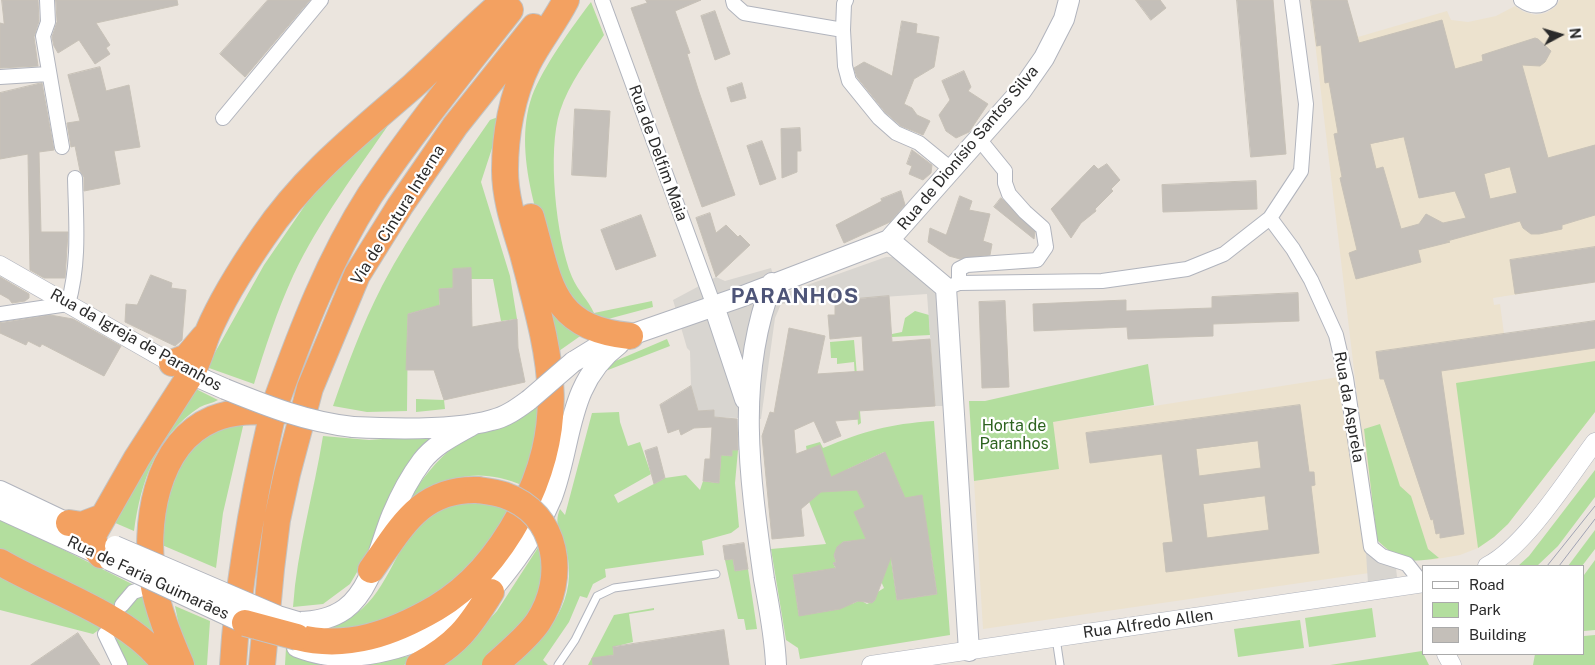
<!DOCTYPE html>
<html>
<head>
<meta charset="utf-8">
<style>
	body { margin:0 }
	#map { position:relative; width:1595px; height:665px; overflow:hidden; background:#ebe5de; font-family:"Public Sans",sans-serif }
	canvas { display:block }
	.legend { position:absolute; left:1422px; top:565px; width:162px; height:90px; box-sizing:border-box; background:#fff; border:1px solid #aaa; margin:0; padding:6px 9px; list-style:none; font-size:15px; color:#2a2a2a }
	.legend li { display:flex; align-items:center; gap:10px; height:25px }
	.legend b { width:25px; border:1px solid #aaa }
	.north { position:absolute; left:1535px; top:10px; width:50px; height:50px; -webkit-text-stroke:4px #fff; paint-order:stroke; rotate:84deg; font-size:14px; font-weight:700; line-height:20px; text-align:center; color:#2a2a2a }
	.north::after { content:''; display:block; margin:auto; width:18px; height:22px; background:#2a2a2a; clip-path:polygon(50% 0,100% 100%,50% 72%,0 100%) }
</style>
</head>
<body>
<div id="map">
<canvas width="1595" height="665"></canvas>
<ul class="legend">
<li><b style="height:6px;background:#fff"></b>Road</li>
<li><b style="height:14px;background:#b3de9e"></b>Park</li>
<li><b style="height:14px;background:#c4bfb9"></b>Building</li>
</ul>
<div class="north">N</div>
</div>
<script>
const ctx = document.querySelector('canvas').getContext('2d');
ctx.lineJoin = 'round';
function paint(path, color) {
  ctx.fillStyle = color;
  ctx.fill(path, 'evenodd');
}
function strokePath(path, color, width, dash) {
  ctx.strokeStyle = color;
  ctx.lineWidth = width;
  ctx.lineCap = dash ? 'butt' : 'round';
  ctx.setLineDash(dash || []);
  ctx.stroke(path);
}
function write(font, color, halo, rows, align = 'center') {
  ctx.font = font + ' "Public Sans",sans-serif';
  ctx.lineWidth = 4.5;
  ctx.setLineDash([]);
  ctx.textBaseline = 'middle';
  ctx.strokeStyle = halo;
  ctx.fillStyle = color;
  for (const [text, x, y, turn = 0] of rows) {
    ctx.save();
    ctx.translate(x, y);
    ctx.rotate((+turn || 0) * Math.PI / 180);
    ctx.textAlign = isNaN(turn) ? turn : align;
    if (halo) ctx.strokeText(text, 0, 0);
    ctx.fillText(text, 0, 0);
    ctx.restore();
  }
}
paint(new Path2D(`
	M1310,0H1347L1358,37L1447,11L1451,20L1468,22L1496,16L1515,6L1524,12L1535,15L1546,13L1555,7L1560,0H1595V282L1493,298L1494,305L1500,304L1504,334L1595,321V412L1508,524L1494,537L1478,548L1460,555L1431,560L1389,551L1377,540L1373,530Z
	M1339,377L1369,573L983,629L974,481L1058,469L1052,422Z`), '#ece2ce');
paint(new Path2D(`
	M591,2L604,35C588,59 569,83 560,111C547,151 556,238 572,277C578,291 588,300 594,313L652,301L653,307L608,319L594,317L565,301C546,240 510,159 532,96C543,67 572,27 591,2Z
	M498,117V130L481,182L510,276L517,319L501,321L493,279H471L453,288L439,289L440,311L429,308L408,314L407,411L367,412L333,406C347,366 362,325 382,286C412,228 453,174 490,120Z
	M391,121C357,171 319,221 293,276C277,311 265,348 254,384L209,368L208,365L264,265L310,198L335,165Z
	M524,208L586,332L559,351Z
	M915,311L929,315L930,335L892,337V334L902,332L905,318Z
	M667,339L670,346L608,370L606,365Z
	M854,340L861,423L858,425L854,362L837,364V358H831L830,342Z
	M1595,361V412L1508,524L1494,537L1478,548L1456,383Z
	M1148,364L1154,405L1053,422L1059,469L974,481L969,401H985Z
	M192,387L218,400C213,403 206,404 200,407C156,436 141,481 134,531L113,522Z
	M416,399L444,400L445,409L416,412Z
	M543,402L524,486C477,466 445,476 405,505C421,481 435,460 459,443Z
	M619,412L620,422L628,446L640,442L651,474L614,495L618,503L665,478L686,475L700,490L703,481L719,483L721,455L732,456V450H738L735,483L739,527L731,533L702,541L704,555L605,569L606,577L593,584L587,598L580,596L569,622L543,660L548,665H512C549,635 579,600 566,549C562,531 553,526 560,509L565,515L592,413Z
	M934,421L950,635L800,659L798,648L786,640L771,549L826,544L804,489L809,465L806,446L820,442L823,448C865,431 888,424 934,421ZM884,452L901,490L865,506L848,469ZM851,541L866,548L884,588L876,593L875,600L867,604L860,600L852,604L833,563L836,562L834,555L843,542ZM931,553L937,594L897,600L891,560ZM833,569L839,609L799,615L793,575Z
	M244,422L223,513L216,568L162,545C164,505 177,447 218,429C226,426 236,424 244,422Z
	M1380,424L1400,486L1411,496L1428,549L1439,558C1409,563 1400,562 1377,540L1364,429Z
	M438,435L350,584L323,604L293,607C297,549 314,493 323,436L369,440Z
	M1595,470V497L1558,546L1537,566H1518L1529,556Z
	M476,498L512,511L471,571L389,624L310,631C325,626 344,623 357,613C389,589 397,543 425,515C432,508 465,501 476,498Z
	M0,518L134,585L119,598L135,596L146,591L160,641L0,550Z
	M1595,530V549L1582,566H1568Z
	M541,543L542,599L484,665H438L477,633L497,611Z
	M733,559L735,571L748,569L757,629L746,630L744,619H738L725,560Z
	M1595,560V630L1584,631V575Z
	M0,574L118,633L155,665H127L112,636L100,629L93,634L0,610Z
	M175,606L210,621L207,665H194L179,626Z
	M654,608V610L629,614L633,642L613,647L614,655L608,656L609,665H588L614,615Z
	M1372,608L1376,637L1309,647L1305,618Z
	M1300,620L1304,648L1238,657L1234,629Z
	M1595,635V665H1533L1535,654H1584V636Z
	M286,648L313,659H392L426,653L404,665H285Z
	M1422,651L1429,665H1330Z`), '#b3de9e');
paint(new Path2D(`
	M886,257H894L936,289L944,406H935L927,294L781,304L775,318L761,419L714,417L713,410L698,411L691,386L690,351L687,348L673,300L716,277L725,281L771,268L779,295Z
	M1366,553L1396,568L1397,577L1368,583Z`), '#d8d5d0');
const building = new Path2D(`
	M2,0H38L39,21L34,37L38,66L0,68V23L4,24Z
	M56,0H177L178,5L96,23L110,45L106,48L110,54L95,64L79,40L58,53L54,46L52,37L57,22Z
	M268,0H310L245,77L220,54Z
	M646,0H701L675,11L690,53L687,54L699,92L735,195L702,207L631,8L647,3Z
	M1136,0H1160L1166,8L1151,20Z
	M1237,0H1273L1286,154L1251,157Z
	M1311,0H1347L1359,43L1442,20L1455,69L1483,61L1482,55L1535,38L1538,39L1551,51L1545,62L1540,66L1522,65L1548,158L1595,145V215L1562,225V229L1539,234H1531L1523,228L1520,221L1447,241L1450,242L1418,250L1421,262L1356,279L1349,253L1357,250L1340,178L1342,177L1334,134L1338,133L1329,82L1325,83L1321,45L1317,46ZM1404,137L1419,198L1455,191L1466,218L1443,223L1426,214L1419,224L1401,229L1383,167L1376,169L1370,144ZM1510,167L1517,193L1490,199L1484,174Z
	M715,11L730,54L715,60L701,16Z
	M902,21L917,24L916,33L939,37L934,67L914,79L904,104L912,108L917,115L930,121L923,135L901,126L885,112L857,77L854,68L864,62L892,76Z
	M100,67L106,91L129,85L140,147L114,151L120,184L84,191V177L80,171L75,146L71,147L67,123L80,121L68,75Z
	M964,71L971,87L968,91L988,104L969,132L956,138L946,131L939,115L950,100L942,81Z
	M42,83L54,150L39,152L41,232H68L65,278H44L30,270L28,154L0,159V93Z
	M742,83L746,98L731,102L727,88Z
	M575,109L610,111L606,177L572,175Z
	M800,128L801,151H797V172L782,178L781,129Z
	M762,141L776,179L760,185L747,146Z
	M912,150L932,165L931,173L923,180L909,174L912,166L907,164Z
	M1107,164L1120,180L1111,189L1113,191L1095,209L1096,211L1081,223L1071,238L1051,209L1094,165L1098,169Z
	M1256,181L1257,209L1163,212L1162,185Z
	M901,191L905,205L890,222L844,243L836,225L882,201L881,199Z
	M960,196L972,201L969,210L990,214L983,241L992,244L990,255L960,259L949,256L928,242L930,228L946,235Z
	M1001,198L1035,232L1034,239L994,207Z
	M710,213L716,233L726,225L738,237L740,235L750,245L716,277L696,218Z
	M641,215L656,256L616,270L601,230Z
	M1595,247V282L1515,294L1510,260Z
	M471,268L472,327L517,319L518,348L525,382L444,400L434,370H406L408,314L440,305L439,289L453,288V269Z
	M151,275L172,283L171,288L186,290L182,340L175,346L125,322L126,304L137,305Z
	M0,277L29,294V298L25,301L12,303L9,299L0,294Z
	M1298,293L1299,321L1213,324V336L1128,339L1127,327L1034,331L1033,304L1126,300V311L1212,308V297Z
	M889,296L892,342L930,339L935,406L858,411L859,419L835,421L841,436L824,443L814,421L794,430L796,454L820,445L831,477L885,452L905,498L922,495L937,594L897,600L891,557L875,600L872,603L858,601L840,609L799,616L793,575L836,568L833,563L836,562L834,555L837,547L843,542L866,539L854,512L865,507L857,490L821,492L801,509L804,536L772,539L762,436L770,412L774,413L789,328L825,336L817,374L864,371L862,336L830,339L828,315H835V301Z
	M1005,301L1009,387L982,388L979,302Z
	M50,315L73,319L121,346L104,376L42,344L40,347L28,341L26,345L0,333V323Z
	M1595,321V348L1441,371L1464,534L1440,538V533L1436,534L1433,519L1431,520L1384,379H1380L1376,352Z
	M691,386L698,411L714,410V417L737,419L738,450H732V456L721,455L719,483L703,481L705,459H710L712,427L694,428L681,435L679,429L668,433L660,405Z
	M1300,405L1309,472H1314L1315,485L1311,486L1319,553L1166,572L1163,543L1173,542L1162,454L1090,463L1086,433ZM1258,441L1261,468L1199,476L1196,449ZM1265,496L1269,530L1207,538L1203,504Z
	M657,447L665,478L654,484L645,451Z
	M744,543L748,569L735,571L733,559L725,560L723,546Z
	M724,630L729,665H593L592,658L614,655L613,647Z
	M78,633L100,665H31Z`);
paint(building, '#c4bfb9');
strokePath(building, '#c7c1b7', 1);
const service = new Path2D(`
	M1056,638L1060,665
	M558,665L575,640L597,596L614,588L716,574`);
const minor = new Path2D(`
	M47,0L48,22L43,36L62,147
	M602,0L714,306
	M733,0L734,4L744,13L843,30
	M846,0L844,4L843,30L845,66L849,81L879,118L896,133L919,143L952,170
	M1521,0C1531,7 1540,8 1550,0
	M0,77L48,74
	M223,118L321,0
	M1270,218L1293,249L1311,280L1336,335L1346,378L1371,547L1382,556L1407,564L1422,583
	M959,283V269L967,265L1037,260L1046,247L1043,228L1025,212L1009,194L1005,183V171L979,139
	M946,288L959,283L1102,281L1187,269L1224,254L1270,218L1301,171L1306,104L1292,0
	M0,314L68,304C80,263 76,220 75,178
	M122,605L133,592L154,585
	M105,634L120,665`);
const tertiary = new Path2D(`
	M0,265L180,368
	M1487,566C1525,547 1568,478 1595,442
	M1446,654L1452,665
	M871,665L1424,583`);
const secondary = new Path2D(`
	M889,240L946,288L969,651
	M772,283C735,379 750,480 764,579C769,607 775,636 776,665
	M714,306L745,399
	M573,362L599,346L743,296L889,240L1021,91L1044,58L1064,19L1069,0
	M191,374L225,389
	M353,427C393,429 454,431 492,420C506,417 518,408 529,400
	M0,491L82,530
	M0,509L105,557
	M298,622C314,622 331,619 345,609C372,589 380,544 392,515C400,496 410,477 422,461C435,444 455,435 474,424
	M297,647C305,650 314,653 322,654C365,662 428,643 463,617C484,601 500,581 516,559C530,540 543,519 552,497C573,441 566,384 619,344`);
const motorway = new Path2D(`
	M531,217C550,283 550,328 630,336
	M172,363L187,357L204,337
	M276,402C302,330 329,259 370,195C413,131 462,71 510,10
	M69,523L82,525L103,517
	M101,555L95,548L93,535L137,458L191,374C199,361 202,346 208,332C222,299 243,266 263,237C305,175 358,134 413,86C444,58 473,27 505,0
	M0,562C51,592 132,617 165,665
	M371,570C401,528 420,488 478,490
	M297,637C347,650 393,633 436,608C473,586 500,552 520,515C571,418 549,354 523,254C515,227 505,199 505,170C505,135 512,95 528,63C539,41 555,22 566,0
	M181,665C170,639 158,611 153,582C144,527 154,444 213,419C235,410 258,411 281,411
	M233,665C238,581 252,503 271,421
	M262,665L271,569L277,520L287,474L310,388L357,275L400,206L455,126L534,27
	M419,665C456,645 469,628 491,592`);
strokePath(service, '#b1b4bd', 9);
strokePath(minor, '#b1b4bd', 16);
strokePath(tertiary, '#b1b4bd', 19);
strokePath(secondary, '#b1b4bd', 22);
strokePath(motorway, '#c3c3c3', 28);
strokePath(service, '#fff', 7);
strokePath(minor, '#fff', 14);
strokePath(tertiary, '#fff', 18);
strokePath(secondary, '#fff', 20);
strokePath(motorway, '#f3a161', 26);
strokePath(new Path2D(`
	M1547,566L1595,506
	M1559,566L1595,519`), '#a1a3b3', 1);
const secondaryBridge = new Path2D(`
	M225,389C267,406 307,422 353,427
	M529,400L573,362
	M115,546L278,616L298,622
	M109,560L257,629`);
const motorwayBridge = new Path2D(`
	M478,490C486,491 496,492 504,495C559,514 567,578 538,622C527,638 510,651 495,665
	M245,623L297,637`);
strokePath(secondaryBridge, '#b1b4bd', 22, []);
strokePath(motorwayBridge, '#c3c3c3', 28, []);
strokePath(secondaryBridge, '#fff', 20);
strokePath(motorwayBridge, '#f3a161', 26);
write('16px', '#2a2a2a', '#fff', [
	["Rua de Dionísio Santos Silva",968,148,-50],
	["Rua de Delfim Maia",658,153,70],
	["Via de Cintura Interna",398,215,-58],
	["Rua da Igreja de Paranhos",136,340,29],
	["Rua da Asprela",1349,407,80],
	["Rua de Faria Guimarães",148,578,25],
	["Rua Alfredo Allen",1148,624,-8]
]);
write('16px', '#2d631f', '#fff', [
	["Horta de",1014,426],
	["Paranhos",1014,444]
]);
ctx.letterSpacing = '1px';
write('bold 21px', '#4e5578', '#fff', [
	["PARANHOS",795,297]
]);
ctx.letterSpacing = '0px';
</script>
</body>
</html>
